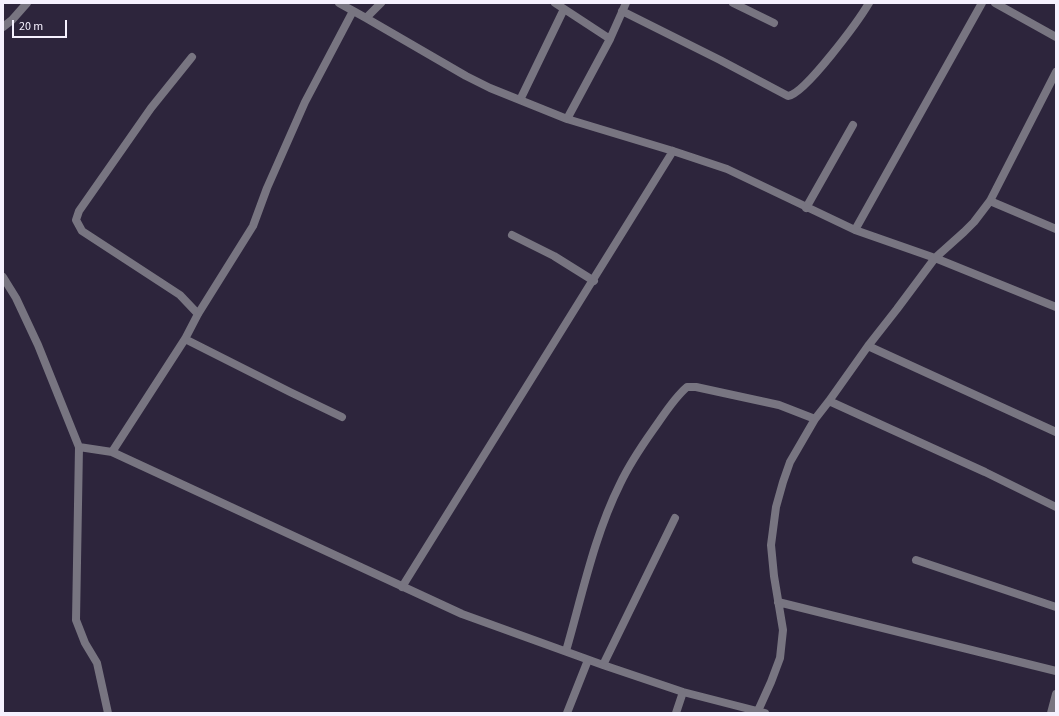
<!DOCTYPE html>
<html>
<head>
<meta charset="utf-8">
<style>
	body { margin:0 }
	#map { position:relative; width:1059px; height:716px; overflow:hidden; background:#2d253c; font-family:"Source Sans 3",sans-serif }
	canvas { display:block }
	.frame { position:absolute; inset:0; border:4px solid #f5f1fe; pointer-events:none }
	.scale { position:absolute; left:12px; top:20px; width:55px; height:18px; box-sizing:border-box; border:2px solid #f5f1fe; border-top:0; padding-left:5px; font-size:12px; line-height:14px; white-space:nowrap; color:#f5f1fe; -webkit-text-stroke:3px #2d253c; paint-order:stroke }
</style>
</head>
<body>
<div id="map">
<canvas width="1059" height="716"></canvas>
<div class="frame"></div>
<div class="scale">20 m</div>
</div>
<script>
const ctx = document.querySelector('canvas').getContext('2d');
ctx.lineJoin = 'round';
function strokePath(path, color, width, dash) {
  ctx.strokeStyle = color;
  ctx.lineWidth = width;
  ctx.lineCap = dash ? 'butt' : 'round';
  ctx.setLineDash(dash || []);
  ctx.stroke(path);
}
strokePath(new Path2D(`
	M339,3L366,18L466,76L490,88L567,119L673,151L727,169L855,230L935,258L1056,307
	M555,3L610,39
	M733,3L774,23
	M995,3L1056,37
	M622,11L720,60L788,96C805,94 859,20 869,3
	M366,18L381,3
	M3,27L12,20L27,3
	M192,57L151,108L79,211L76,220L82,231L180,295L198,314
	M520,100L564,9
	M567,119L610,39L626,3
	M990,201L1056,229
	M806,208L853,125
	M855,230L982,3
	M512,235L554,256L594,281
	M3,277L16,298L38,345L79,447L76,620L85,643L97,663L108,713
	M185,339L290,392L342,417
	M868,346L1056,432
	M829,401L985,472L1056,507
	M79,447L112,452L462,614L603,665L683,692L765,713
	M112,452L185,339L198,314L253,226L267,188L305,102L353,11
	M916,560L1056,607
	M402,587L673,151
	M778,602L1056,671
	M566,651C582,596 594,536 620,484C629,465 641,447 653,430C664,415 673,399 687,387H696L779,405L815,419
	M603,665L675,518
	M567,713L588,660
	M676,713L683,692
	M757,713L771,682L780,658L783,630L774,576L771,545L776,507L783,482L790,462L815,419L829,401L868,346L897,309L935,258L964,232L974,222L990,201L1056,72
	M1051,713L1056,694`), '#787581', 8);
</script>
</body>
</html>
